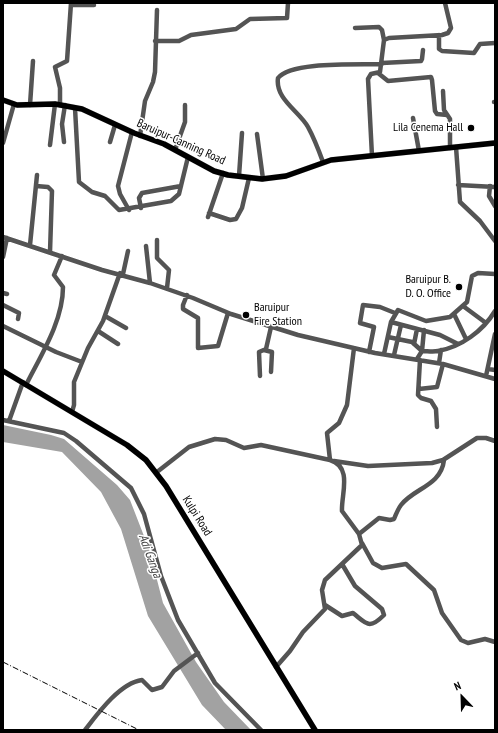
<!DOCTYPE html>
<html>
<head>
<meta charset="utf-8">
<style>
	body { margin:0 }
	#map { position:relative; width:498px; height:733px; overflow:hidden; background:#fff; font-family:"PT Sans Narrow",sans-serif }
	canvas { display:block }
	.frame { position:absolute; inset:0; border:4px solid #000; pointer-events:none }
	.north { position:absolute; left:442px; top:677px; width:40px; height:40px; -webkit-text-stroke:3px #fff; paint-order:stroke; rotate:337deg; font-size:11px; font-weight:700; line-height:16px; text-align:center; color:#000 }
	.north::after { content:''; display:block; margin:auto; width:14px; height:18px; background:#000; clip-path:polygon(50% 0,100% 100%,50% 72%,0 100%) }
</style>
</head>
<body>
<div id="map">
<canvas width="498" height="733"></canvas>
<div class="frame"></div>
<div class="north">N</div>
</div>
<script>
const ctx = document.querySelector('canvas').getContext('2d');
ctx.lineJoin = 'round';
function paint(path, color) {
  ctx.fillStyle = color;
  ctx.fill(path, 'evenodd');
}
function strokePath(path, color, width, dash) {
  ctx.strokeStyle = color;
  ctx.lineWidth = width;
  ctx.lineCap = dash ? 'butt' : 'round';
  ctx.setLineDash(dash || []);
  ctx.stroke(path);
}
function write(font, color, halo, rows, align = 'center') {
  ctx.font = font + ' "PT Sans Narrow",sans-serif';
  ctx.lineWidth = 3;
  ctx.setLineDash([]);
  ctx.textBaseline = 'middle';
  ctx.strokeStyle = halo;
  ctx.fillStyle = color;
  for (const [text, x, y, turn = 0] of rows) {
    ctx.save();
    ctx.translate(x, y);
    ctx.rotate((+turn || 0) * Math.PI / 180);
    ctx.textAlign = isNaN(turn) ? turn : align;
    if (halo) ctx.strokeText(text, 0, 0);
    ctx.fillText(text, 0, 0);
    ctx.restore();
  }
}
paint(new Path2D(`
	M3,425L51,435L64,439L117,485L130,500L149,549L163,603L196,662L224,702L251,730H226L202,705L148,616L121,529L101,492L62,452L3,442Z`), '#a2a2a2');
const major = new Path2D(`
	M3,100L17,105L55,104L82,109L134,133L164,144L214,171L228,175L262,179L286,176L331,160L495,143
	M3,371L127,445L146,460L166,486L315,730`);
strokePath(major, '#dbdbdb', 6);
strokePath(new Path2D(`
	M71,5H94
	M355,28L379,27L382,30L384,40
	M439,35V49L442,51L474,53L480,44L495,43
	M155,41H179L191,35L236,29L250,19L287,18L288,3
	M382,63L421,61L422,59L423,50
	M378,73L388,81L431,77L432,80L435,111L437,114L447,115
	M443,91L444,110L450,119V148
	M494,102H495
	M30,105L33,61
	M60,105V88L55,67L67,61L71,3
	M75,108L79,182L92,192L105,196L119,210L171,201L179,194L188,157
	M413,118L419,151
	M257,134L263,179
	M140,136L145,101L153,82L155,72L157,10
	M64,142L62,124L65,105
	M110,142L115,125
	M3,143L14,104
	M50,145L55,104
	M456,147L460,202L480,221L495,241
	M175,150L185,122V105
	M372,156L368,79L371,74L380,72L384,40L389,38L442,35L448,33L451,28L445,3
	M323,162C319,151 314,138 308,127C299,111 275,99 278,78C291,61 360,65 382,64
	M239,176L242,133
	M458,185L495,187
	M36,186L48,187L52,191L50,252
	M490,186L489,196L495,206
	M141,208L139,198L142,193L181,186
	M129,210L120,194L118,186L132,132
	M209,213L230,220L236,219L242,208L249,178
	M208,217L223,173
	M3,237L102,270L150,283L193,298L231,314L298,335L375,353L443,364L495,379
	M157,240V258L169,270L167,288
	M30,245L37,175
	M146,246L150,283
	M3,257L7,238
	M123,274L128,251
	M3,293L7,294
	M187,295L183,305V309L198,318V348L218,346L228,313
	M3,305L19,313L18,319
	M463,306L486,323
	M454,314L466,339
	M105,316L126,328
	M391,322L440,335L458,344
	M3,326L56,352L82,362
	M98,331L118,344
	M388,337L412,342L422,351
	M414,344L417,329
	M264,350L272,352L271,372
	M422,351L424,330
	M369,352L374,327L360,323L363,305L380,307L395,313
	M384,354L391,322L398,310L426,321L450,317L467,302L472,276L478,273L495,274
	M394,355L401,325
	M417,359L422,351C427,351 433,352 438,351C461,347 483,331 495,311
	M420,360L418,395L421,398L431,401L436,409L437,427
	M439,363L441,350
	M488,369L495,370
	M260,376L259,352L266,349L271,327
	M486,376L495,334
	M26,385C41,355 63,321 63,287L54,275L62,256
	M419,389L437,387L443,364
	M72,412L74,405V382L88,348L103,321L120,273
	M3,420L64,433L76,441L131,488L144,514L161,576L178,620L215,683L261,730
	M9,421L23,382
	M330,460L327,433L339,423L347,405L354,348
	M334,461L368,466L432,463L443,460L477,438H486L495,441
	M157,472L189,447L215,439L226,440L244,448L261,445L330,460C353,467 341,495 342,511L359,534L362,545L325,580L322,590L325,609L303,632L290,651L276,667
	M359,534L379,518L390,520L394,519C396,514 398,509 401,505C414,488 441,486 444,460
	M362,543L373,563L382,568L406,564L434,590L442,613L461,640L468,643L485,639L495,642
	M325,605L342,616L353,613C367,624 369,630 384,615L382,609L355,586L342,564
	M85,730C98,713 120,683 142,680L152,690L162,687L174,671L198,653`), '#545454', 4.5);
strokePath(major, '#000', 5.5);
strokePath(new Path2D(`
	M3,662L139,730`), '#000', 1, [6, 2, 1, 2]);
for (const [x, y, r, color] of [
	[471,128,4,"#000"],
	[459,287,4,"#000"],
	[246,315,4,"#000"]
]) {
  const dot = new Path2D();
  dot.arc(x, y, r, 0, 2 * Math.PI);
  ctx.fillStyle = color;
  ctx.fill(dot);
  strokePath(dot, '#fff', 1.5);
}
write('12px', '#000', '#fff', [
	["Lila Cenema Hall",463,128],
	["Baruipur B.",451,280],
	["D. O. Office",451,294],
	["Baruipur",254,308,"left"],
	["Fire Station",254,322,"left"]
], 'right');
write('12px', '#000', '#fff', [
	["Baruipur-Canning Road",181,142,24],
	["Kulpi Road",197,516,58]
]);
write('italic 13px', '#434343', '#fff', [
	["Adi Ganga",150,556,70]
]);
</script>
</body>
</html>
